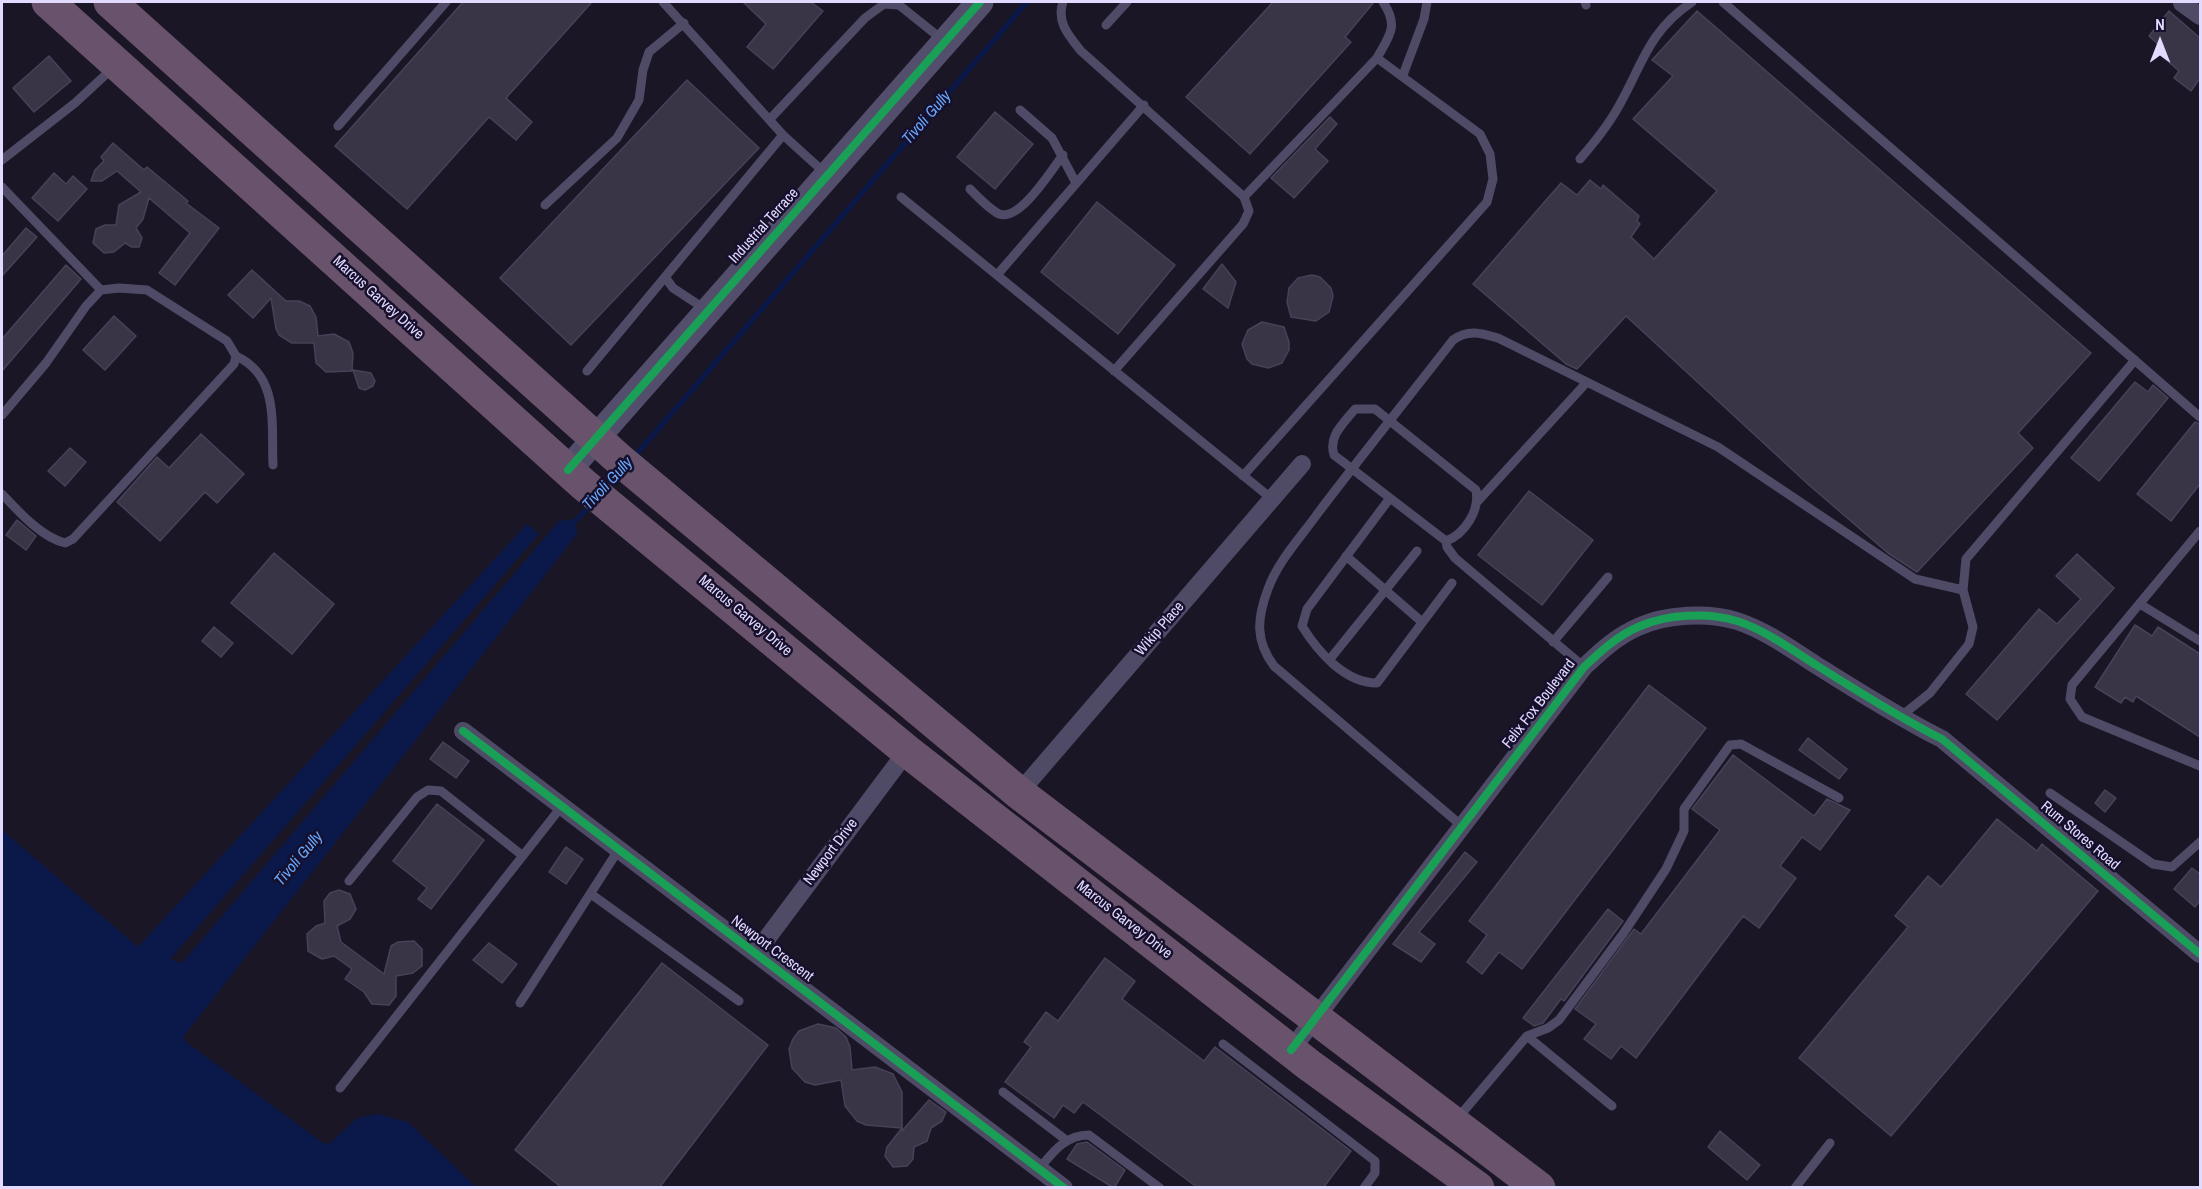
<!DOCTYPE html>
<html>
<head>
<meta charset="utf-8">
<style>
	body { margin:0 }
	#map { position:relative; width:2202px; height:1189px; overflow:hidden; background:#1a1626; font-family:"Archivo Narrow",sans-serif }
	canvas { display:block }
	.frame { position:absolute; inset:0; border:3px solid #e2daff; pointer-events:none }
	.north { position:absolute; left:2130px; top:12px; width:60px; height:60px; -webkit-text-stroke:4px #17102c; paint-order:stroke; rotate:0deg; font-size:16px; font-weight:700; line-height:24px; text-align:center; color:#e2daff }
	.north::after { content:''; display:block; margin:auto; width:21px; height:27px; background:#e2daff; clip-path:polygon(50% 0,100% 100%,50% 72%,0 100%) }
</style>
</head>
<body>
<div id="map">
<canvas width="2202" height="1189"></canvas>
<div class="frame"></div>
<div class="north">N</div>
</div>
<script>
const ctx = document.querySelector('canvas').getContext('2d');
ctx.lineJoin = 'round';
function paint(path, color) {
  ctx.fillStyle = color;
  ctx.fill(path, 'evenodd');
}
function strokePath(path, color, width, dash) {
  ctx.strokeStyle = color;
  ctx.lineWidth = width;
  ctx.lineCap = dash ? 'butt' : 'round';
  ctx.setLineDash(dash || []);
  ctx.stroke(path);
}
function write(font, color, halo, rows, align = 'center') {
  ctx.font = font + ' "Archivo Narrow",sans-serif';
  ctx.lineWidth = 5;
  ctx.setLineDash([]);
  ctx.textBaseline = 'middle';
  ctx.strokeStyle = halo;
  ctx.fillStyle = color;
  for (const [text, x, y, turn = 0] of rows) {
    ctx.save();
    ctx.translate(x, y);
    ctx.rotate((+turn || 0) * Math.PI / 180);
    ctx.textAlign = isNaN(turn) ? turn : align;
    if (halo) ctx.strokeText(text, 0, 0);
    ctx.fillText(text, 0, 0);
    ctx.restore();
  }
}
paint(new Path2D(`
	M575,519L577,534L183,1037L186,1042L323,1143L329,1144L357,1118L378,1114L408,1122L476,1187H2V830L138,947L527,524L539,534L170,959L182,963L559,521Z`), '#0a1949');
strokePath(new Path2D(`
	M634,457L1027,2
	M606,488L620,473
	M571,525L592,504`), '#0a1949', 5);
const building = new Path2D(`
	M463,2H592L506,98L532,122L516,140L489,117L407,209L335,146Z
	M743,2H811L823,11L773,69L747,47L766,24Z
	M1273,2H1374L1345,37L1351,42L1250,154L1186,97Z
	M1697,11L2091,353L2018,433L2033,448L1917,572L1888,553L1809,485L1626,316L1577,369L1566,364L1473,284L1561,183L1577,195L1590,180L1601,189L1603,185L1639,216L1637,221L1640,224L1631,237L1654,259L1717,191L1633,119L1673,76L1652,60Z
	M2169,11L2200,38V78L2191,91L2174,78L2179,71L2156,51L2160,46L2149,36Z
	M49,56L71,81L34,112L13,88Z
	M687,80L759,148L571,345L500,278Z
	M995,112L1033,144L995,189L957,157Z
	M1330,117L1337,124L1315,149L1328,161L1294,198L1271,178Z
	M113,143L144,170L147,167L188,201L186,203L219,228L175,285L159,273L190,233L149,198L143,219L136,228L142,238L139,247H132L125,243L114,252L104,253L93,243L96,229L105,225H116L119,205L141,192L117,171L102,181H91L95,170L104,161L101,157Z
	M54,173L66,184L73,176L87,189L58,221L32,198Z
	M1097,202L1175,265L1118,334L1041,272Z
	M26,228L37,237L2,276V256Z
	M1222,264L1236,282L1228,308L1203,289Z
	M66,265L81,279L2,371V339Z
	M252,270L286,301H299L310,306L316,317L318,336L334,334L349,342L353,353L352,371L326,372L316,363L314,343H292L279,335L276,329L271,298L253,318L228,295Z
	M1312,275L1320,277L1331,288L1333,296L1329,312L1316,321L1291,317L1287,302L1289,288L1298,278Z
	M114,316L136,336L105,370L83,350Z
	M1262,322L1284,327L1289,342V350L1282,363L1268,368L1252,364L1247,359L1242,344L1248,330Z
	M353,370L371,373L375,381L373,386L365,390L359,388Z
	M2135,382L2148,392L2153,385L2168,398L2099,481L2071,458Z
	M2195,422L2200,424V484L2171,521L2137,494Z
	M201,434L244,474L217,503L205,492L160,541L117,502L157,457L169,468Z
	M70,448L86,462L65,486L48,471Z
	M1529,491L1593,540L1542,605L1478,555Z
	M17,520L36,536L26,550L6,535Z
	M274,553L334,604L292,654L231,603Z
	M2077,554L2114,588L1997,720L1966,694L2039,609L2057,624L2081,599L2056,576Z
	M2135,625L2152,636L2158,627L2200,654V737L2136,696L2133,702L2125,697L2121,703L2095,687Z
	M214,627L233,643L221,657L202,641Z
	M1649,685L1706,728L1522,969L1499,952L1482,974L1467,962L1487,935L1469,921Z
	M1808,738L1847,769L1839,779L1799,750Z
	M443,742L469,761L456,778L430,759Z
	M1733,755L1814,816L1827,799L1850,810L1820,850L1802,837L1780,866L1796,878L1759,928L1743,916L1636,1058L1621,1046L1611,1059L1584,1039L1596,1024L1575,1009L1634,929L1641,934L1720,830L1692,809Z
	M2105,790L2116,798L2105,812L2095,803Z
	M437,804L484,840L431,909L418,899L427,888L393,861Z
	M1997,819L2037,851L2042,844L2098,891L1891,1136L1799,1058L1908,927L1895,916L1928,876L1941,887Z
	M566,847L583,859L566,884L549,872Z
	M1465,852L1477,862L1419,932L1435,944L1421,962L1393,944Z
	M2192,868L2200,874V900L2195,907L2174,889Z
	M339,890L350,894L356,909L350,919L337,926L341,942L384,974L391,946L398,942L414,941L422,949V966L413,973L396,976V996L389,1005L372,1004L364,992L345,979L352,969L334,956L322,959L308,951L307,934L316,926L325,923L324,901L330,893Z
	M1608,909L1623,921L1564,1001L1561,999L1543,1023L1534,1026L1523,1018Z
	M489,943L517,964L502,983L473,960Z
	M1105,958L1135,981L1122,999L1204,1061L1215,1047L1351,1151L1323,1188H1198L1083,1102L1074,1113L1063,1105L1054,1118L1005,1082L1031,1047L1024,1042L1046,1012L1058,1021Z
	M662,963L768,1045L659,1188H562L515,1150Z
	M818,1024L836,1028L846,1037L850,1047L852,1070L875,1067L893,1074L902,1092V1131L929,1100L946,1112L942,1121L931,1128L927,1141L914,1147L913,1159L907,1166L893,1167L885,1156L887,1147L902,1128L866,1125L857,1121L845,1106L841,1080L815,1085L805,1082L792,1068L789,1049L793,1039L799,1031Z
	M1720,1131L1760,1165L1747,1180L1708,1147Z
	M1087,1142L1125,1170L1114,1188L1067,1159L1077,1144Z`);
paint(building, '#3a3447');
strokePath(building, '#484158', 1.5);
strokePath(new Path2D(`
	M663,2L783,135L826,174
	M1063,2C1056,22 1069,36 1081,51L1244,197L1249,211L1243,224L1114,371
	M1585,2L1586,5
	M1723,2L2200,417
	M1106,25L1127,2
	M1403,75L1424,19L1427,2
	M1020,110L1052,138L1076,183
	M770,119L865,18L884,4L899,5L944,41
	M338,126L446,2
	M1580,159C1593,144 1606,128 1616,111C1642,67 1647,32 1692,2
	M2,160L75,103L114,67
	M2,187L101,290
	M970,189C978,197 989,209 999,214C1020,222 1052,169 1063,155
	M901,197L1272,499
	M1244,197L1377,58C1390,35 1399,26 1383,2
	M545,205L617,138L639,100L643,70L649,52L684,23
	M997,275L1144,105
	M665,277L673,288L705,309
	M236,356C280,376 271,425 273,465
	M587,371L783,135
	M2,415L46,363L86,306L101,290L119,288L147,290L227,341L236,356L234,364L73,539L65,543C41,537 18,511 2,494
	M1243,476L1487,202L1493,179L1490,154L1480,134L1377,58
	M1390,498L1307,609L1302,626C1318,652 1345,683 1377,683L1452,583
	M1478,501L1587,382
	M2200,531L2072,685L2070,699L2082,717L2200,766
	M1446,541C1465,534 1480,510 1476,490L1375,409H1355C1343,424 1328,436 1334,455L1446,541L1447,547L1455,558L1584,667
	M1346,556L1422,622
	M2140,604L2200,641
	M1553,642L1608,577
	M1330,659L1417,551
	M1900,717L1930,693L1969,644L1973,627L1963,590L1966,559L2135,360
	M2050,793L2153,864L2172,867L2200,842
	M1462,826L1274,666C1255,641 1257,618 1268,589C1278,561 1301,537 1318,513C1362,455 1408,398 1453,340C1468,329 1481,333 1498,338L1718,447L1915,579L1963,590
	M349,881L417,797L428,790L441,791L523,856
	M591,894L739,1001
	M520,1003L619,849
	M1527,1036L1612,1106
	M1223,1044L1375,1161V1173L1364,1188
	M340,1088L562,806
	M1003,1092L1066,1140
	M1457,1119L1527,1036L1548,1028L1559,1020L1623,934L1666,869L1684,831V809L1730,745L1741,744L1839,798
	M1039,1169C1053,1152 1065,1135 1089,1135L1160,1188
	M1795,1188L1830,1143`), '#4f4b66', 9);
strokePath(new Path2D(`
	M2182,3L2200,16
	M463,731L1064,1188
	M1019,793L1302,464
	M756,953L907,751
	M1291,1050L1584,667C1600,652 1617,636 1638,627C1666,614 1708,612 1737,621C1765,630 1791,649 1816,665C1858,691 1898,717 1942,739L2200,954`), '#4f4b66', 18);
strokePath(new Path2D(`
	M568,470L980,2`), '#534e6c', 27);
strokePath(new Path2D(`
	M48,2L583,484L907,751L1309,1065L1478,1188
	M110,2L621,461L1019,793L1539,1188`), '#69526b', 33);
strokePath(new Path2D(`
	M568,470L980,2
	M463,731L1064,1188
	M1291,1050L1584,667C1600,652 1617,636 1638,627C1666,614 1708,612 1737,621C1765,630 1791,649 1816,665C1858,691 1898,717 1942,739L2200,954`), '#1a9f57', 8);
write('15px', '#e2daff', '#17102c', [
	["Industrial Terrace",764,226,-48],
	["Marcus Garvey Drive",378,298,42],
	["Marcus Garvey Drive",745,616,40],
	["Wikip Place",1160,629,-49],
	["Felix Fox Boulevard",1539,704,-52],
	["Rum Stores Road",2080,836,40],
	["Newport Drive",831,852,-53],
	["Marcus Garvey Drive",1124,920,38],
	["Newport Crescent",772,949,37]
]);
write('italic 16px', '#68a9ff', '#17102c', [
	["Tivoli Gully",927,118,-49],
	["Tivoli Gully",608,484,-47],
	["Tivoli Gully",299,859,-50]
]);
</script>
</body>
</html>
